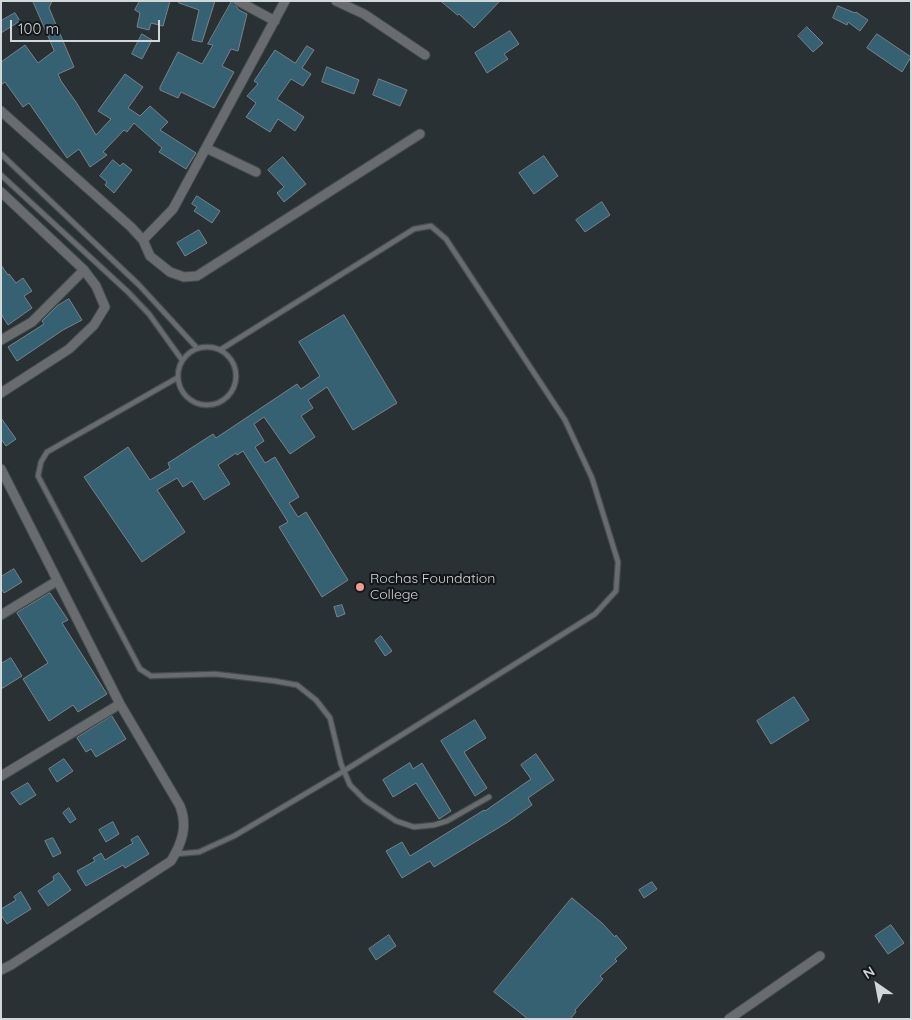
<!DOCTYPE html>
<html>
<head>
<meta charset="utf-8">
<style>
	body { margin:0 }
	#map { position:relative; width:912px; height:1020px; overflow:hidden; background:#293135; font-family:Quicksand,sans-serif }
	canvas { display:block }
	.frame { position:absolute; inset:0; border:2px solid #d2d7da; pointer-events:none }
	.north { position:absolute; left:852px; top:960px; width:50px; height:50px; -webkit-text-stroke:4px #15181a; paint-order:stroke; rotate:327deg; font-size:14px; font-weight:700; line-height:20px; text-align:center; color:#d2d7da }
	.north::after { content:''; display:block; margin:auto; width:18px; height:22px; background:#d2d7da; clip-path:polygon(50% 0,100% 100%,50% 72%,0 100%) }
	.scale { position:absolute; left:10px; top:20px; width:150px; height:22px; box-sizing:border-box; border:2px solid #d2d7da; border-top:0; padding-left:6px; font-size:15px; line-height:18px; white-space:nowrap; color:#d2d7da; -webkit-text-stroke:4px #15181a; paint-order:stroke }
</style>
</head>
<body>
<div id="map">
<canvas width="912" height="1020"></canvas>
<div class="frame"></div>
<div class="north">N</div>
<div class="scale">100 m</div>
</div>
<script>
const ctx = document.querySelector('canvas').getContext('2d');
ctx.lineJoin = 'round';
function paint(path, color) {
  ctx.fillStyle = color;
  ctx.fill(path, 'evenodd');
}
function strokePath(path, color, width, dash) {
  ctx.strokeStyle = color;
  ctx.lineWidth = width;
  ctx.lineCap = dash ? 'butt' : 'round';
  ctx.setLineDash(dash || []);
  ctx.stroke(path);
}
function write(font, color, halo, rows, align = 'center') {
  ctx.font = font + ' Quicksand,sans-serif';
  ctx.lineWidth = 4.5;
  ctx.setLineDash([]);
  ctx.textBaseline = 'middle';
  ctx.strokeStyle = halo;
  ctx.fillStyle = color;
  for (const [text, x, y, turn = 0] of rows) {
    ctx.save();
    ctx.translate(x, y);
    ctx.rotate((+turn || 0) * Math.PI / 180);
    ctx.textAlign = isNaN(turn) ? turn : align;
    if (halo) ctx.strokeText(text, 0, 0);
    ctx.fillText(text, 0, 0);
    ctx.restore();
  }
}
const building = new Path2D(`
	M33,1H52L49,8L74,67L58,74L61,81L76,102L96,135L111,119L98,111L125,74L143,87L128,108L140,116L150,106L168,122L160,130L196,153L186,169L159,152L162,148L134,123L127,132L124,130L103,152L107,155L90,167L79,149L67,158L29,103L23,107L5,82L1,85V62L25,45L38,63L54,51Z
	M140,1H170L163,26L151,23L149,30L137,27L140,13L135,10Z
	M179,1H215L202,42L192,40L199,10L179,3Z
	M232,1L239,10L247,14L238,51L231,49L222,66L234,72L214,108L181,92L178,98L160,90V87L178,52L202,64L213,45L208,44Z
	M441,1H500L474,28L459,14L458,15Z
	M838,6L855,13L856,12L868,20L860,31L848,22L847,25L833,18Z
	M15,13L20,21L1,33V21Z
	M807,27L823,43L813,52L798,36Z
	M510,31L519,44L504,54L508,59L487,73L475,53Z
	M142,34L152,40L142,59L132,54Z
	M877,34L911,57L902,72L867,48Z
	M307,46L314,50L302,68L311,74L303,86L291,79L277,99L304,117L295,131L278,119L270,132L246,117L256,103L247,96L258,84L254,81L275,50L295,63Z
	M327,67L359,80L354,94L322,82Z
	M379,79L407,90L400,106L373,95Z
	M544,156L558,176L534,194L519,173Z
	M283,157L306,184L284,202L277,193L284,187L268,170Z
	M113,160L120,166L123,163L132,170L114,193L105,185L107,182L100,176Z
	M197,196L220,211L212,223L194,211L197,207L192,204Z
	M602,202L610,215L585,232L576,220Z
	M199,230L207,243L185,256L177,243Z
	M1,265L8,275L9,274L16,283L23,278L32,291L24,296L32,308L8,325L1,314Z
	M69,299L82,320L63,330L17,361L8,347L44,324L42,321L57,306Z
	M344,315L397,403L353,430L327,387L308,400L313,408L301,416L315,437L290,454L264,417L254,424L264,441L255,447L265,463L275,457L299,497L289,503L298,517L306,512L348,580L322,597L279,527L288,522L243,451L237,455L236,453L218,465L230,484L204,500L192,481L183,487L177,478L157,490L185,532L142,562L84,477L128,447L150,480L170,468L168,463L213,434L216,438L297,384L301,389L320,376L299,342Z
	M1,418L16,439L6,446L1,439Z
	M14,569L22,582L4,593L1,588V577Z
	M50,593L68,620L62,623L107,694L78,712L73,705L49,721L23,679L48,663L17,613Z
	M342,605L345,614L337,617L334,607Z
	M381,636L392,651L385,656L375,641Z
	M11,658L22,676L1,689V664Z
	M794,697L809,720L771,744L757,721Z
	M112,716L126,739L96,757L91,749L86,752L77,738Z
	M475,720L486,738L464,752L487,788L475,796L441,741Z
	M536,754L554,780L528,798L532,805L508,822L434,867L430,861L402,878L386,851L402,842L410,856L484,810L485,811L531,779L521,765Z
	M64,759L73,771L57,782L49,769Z
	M410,763L413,769L422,763L451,811L439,819L416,783L393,797L383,780Z
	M28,783L36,795L20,805L11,793Z
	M69,808L76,819L70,823L63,813Z
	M113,822L119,834L106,842L99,830Z
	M138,836L149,854L125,868L123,865L86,886L77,871L95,861L93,858L101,853L105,860L133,843L131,840Z
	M53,838L61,853L53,857L45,841Z
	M59,873L71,890L48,906L38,891L54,880L53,877Z
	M652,882L657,889L644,898L639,890Z
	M21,892L31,909L7,924L1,915V909L16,900L14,897Z
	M572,898L602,923L615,937L616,935L627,948L615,959L617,961L600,976L603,979L575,1010L576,1012L570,1019H528L494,992Z
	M891,925L904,943L888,954L875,936Z
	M389,935L396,946L376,960L369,949Z`);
paint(building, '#366173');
strokePath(building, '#798287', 1);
const lane = new Path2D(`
	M1,154L139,285L197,348
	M1,175L128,292L149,314L182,360
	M178 376a29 29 0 1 1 58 0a29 29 0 1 1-58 0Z
	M177,378L47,452L41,462L38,476L140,669L151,676L215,674L275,681L297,685L316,700L330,718L341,764L350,785L365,800L396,821L414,827L434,825L447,821L489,797
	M176,854L199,852L234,836L344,771L595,614L616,591L618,562L592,478L565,420L446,239L431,226L414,229L220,350`);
const street = new Path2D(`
	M238,1L275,21
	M336,1L364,14L425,55
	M1,111L131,227L143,240L150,256L170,272L184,277L197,276L420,134
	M206,148L256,172
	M1,192L84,270L96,286L105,307L94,325L69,349L1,393
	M143,240L173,209L285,1
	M1,340L32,322L84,270
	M1,469L120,704L180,806C188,826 182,843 171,861L11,965L1,970
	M1,615L57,581
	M1,776L120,704
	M729,1019L820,956`);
strokePath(lane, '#444c4f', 7);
strokePath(street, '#444c4f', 11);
strokePath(lane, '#686c6e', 4.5);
strokePath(street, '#686c6e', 9);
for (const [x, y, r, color] of [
	[360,587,5,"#f59c91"]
]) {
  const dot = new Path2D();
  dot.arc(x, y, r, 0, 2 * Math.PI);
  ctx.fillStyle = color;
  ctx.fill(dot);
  strokePath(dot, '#15181a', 2);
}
write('14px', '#d2d7da', '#15181a', [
	["Rochas Foundation",370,579],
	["College",370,595]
], 'left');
</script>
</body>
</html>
